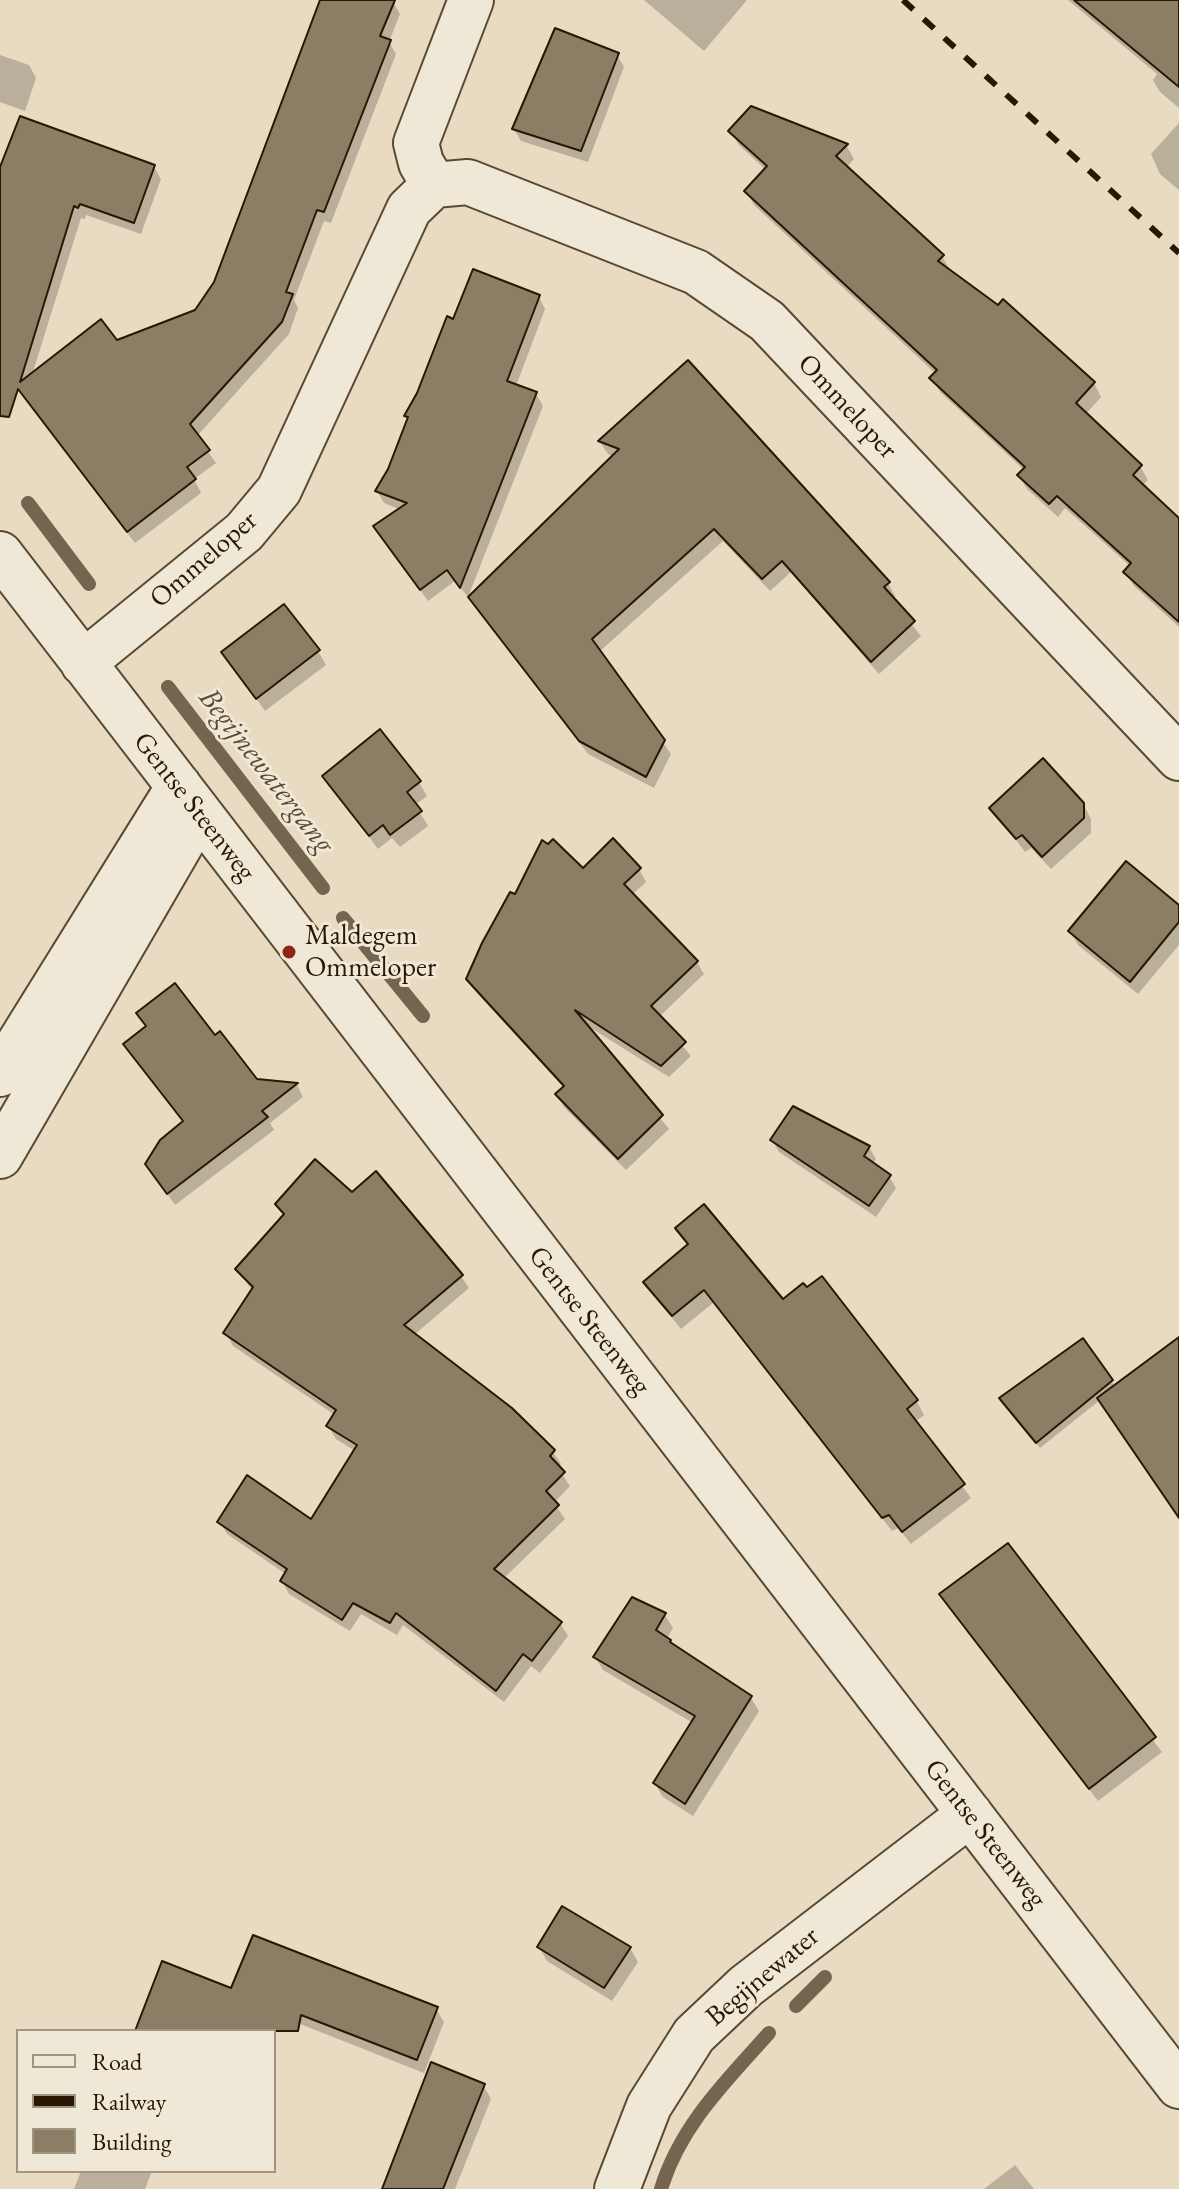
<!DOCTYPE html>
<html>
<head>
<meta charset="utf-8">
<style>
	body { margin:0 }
	#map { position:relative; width:1179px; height:2189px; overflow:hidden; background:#e8dbc1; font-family:"EB Garamond",serif }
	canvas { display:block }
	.legend { position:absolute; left:16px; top:2029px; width:260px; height:144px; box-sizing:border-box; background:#f0e8d7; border:2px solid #a09482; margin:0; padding:10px 14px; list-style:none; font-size:24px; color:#291702 }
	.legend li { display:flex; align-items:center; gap:16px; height:40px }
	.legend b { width:40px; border:2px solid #a09482 }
</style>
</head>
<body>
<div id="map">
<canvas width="1179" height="2189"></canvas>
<ul class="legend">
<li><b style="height:10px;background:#f0e8d7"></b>Road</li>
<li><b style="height:10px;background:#291702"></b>Railway</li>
<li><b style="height:22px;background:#8c7d65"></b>Building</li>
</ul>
</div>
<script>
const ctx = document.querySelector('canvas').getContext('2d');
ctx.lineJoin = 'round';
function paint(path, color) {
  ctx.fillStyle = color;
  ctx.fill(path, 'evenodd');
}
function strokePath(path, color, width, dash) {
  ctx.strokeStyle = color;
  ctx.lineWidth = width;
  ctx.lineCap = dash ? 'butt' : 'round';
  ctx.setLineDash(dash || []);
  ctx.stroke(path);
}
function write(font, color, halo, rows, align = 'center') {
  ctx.font = font + ' "EB Garamond",serif';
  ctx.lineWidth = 6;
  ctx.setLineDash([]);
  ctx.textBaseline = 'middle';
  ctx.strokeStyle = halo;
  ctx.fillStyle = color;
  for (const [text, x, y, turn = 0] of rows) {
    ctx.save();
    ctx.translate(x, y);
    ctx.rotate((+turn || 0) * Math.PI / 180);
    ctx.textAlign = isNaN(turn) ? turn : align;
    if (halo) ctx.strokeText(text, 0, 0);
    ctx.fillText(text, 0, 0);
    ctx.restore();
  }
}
paint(new Path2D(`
	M323,0L393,2L400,14L389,42L396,54L331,223L324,221L294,300L298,308L289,334L197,436L216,463L194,479L201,493L135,543L0,367V173L154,167L161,179L141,234L86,215L85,219L81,218L32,375L196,312L216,283Z
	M644,0H747L704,51Z
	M1068,0H1179V108L1160,92L1153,80L1157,74Z
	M0,55L29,65L36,78L25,111L0,102Z
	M617,55L624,67L588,162L521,141L514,129Z
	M1179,123V190L1160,174L1151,154Z
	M731,132L846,145L854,159L846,168L942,256L950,270L1094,383L1101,397L1085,415L1140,466L1148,480L1142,486L1179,520V627L1134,586L1126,573L1131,567L1065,508L1058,517L1027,489L1019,476L1024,470L940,392L932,378L936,374L754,205L746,191L766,170L739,145Z
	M539,297L545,309L516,386L536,394L543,406L468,597L455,581L428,601L383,538L401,510L384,503L377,491L390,469L409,420L406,416L454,321Z
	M688,363L888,583L895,596L892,599L921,636L879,674L791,572L770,591L723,541L599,652L671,754L654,788L588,754L470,598L614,457L608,454L600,442Z
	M318,651L326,665L265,711L224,653Z
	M324,776L419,782L427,796L415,805L428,826L400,847L392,838L378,849Z
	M1083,804L1091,819V833L1051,869L1031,848L1025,852L992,808Z
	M639,869L646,882L632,895L697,962L704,974L659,1017L691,1056L669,1077L583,1023L669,1129L626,1170L564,1107L557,1094L564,1088L476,992L468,979L516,896L583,870Z
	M1179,907V945L1138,994L1078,945L1070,932Z
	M215,1038L256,1081L297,1085L303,1097L270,1123L274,1130L175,1205L147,1164L184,1122Z
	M772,1140L869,1147L876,1159L872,1165L889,1176L896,1188L876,1217L779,1152Z
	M352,1194L461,1276L469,1288L414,1335L553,1452L561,1464L558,1468L570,1486L554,1503L565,1519L503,1579L560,1623L568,1636L540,1673L531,1666L504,1702L403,1625L397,1635L361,1614L350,1631L289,1594L282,1581L286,1574L227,1534L220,1522H311L355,1451L336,1439L328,1426L335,1415L233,1346L226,1333L253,1291L237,1270L285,1217L277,1204Z
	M678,1229L782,1301L822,1279L917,1402L924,1415L915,1422L971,1498L911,1544L898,1528L892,1531L713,1303L681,1329L654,1296L646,1282L689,1246Z
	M1179,1369V1511L1100,1400L1040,1448L1006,1405L1111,1381L1115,1387Z
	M1007,1546L1162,1752L1098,1801L941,1594Z
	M665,1615L673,1628L666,1640L751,1698L759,1711L693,1816L663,1797L655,1784L693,1723L603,1670L595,1657Z
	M539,1947L630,1948L638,1962L612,2001L547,1961Z
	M242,2001L436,2009L444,2022L424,2073Z
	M483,2085L491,2099L455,2189H384Z
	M1015,2165L1034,2189H984Z
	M81,2171H152L145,2189H74Z`), '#0003');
strokePath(new Path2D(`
	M28,503L89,584
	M168,687L323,888
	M343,918L423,1016
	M796,2006L825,1977
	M661,2189C680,2126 726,2081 769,2033`), '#75644e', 14);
const building = new Path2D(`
	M320,0H395L380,36L391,40L324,212L317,210L286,292L293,294L282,322L190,424L210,450L187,467L196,479L127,532L18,389L9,417L0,416V167L20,116L155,165L134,223L80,204L78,208L74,206L20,382L101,319L117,340L195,310L214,282Z
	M1074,0H1179V87Z
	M555,28L619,53L581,151L512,129Z
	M751,106L848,144L836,156L944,255L938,261L998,305L1003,299L1095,382L1076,403L1142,465L1133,475L1179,518V622L1123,572L1131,563L1057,496L1049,504L1017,475L1025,467L929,378L937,370L744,191L767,166L728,131Z
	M473,269L540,295L507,381L537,392L460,588L447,570L420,590L373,526L407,503L375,491L388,469L408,417L404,416L417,393L447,316L453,319Z
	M688,360L890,582L884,587L915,621L871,662L782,561L762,579L714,529L592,639L665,740L646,777L579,741L468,597L619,449L598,441Z
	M284,604L320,650L256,699L221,652Z
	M380,729L421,781L407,792L422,811L390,835L383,825L369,836L322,776Z
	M1043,758L1084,803V818L1042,857L1022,835L1016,839L989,808Z
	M613,838L641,868L624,884L698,961L651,1006L686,1042L661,1066L575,1010L663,1115L618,1159L555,1094L564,1086L466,979L482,943L510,892L515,894L542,840L548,844L553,839L583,868Z
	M1126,861L1179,905V922L1130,982L1068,931Z
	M175,983L215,1035L220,1031L257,1079L298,1083L262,1111L268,1117L167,1194L145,1164L160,1140L183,1121L123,1044L146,1026L136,1013Z
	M793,1106L870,1146L864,1156L891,1175L869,1206L770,1140Z
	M315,1159L352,1192L376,1171L463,1275L404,1325L512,1408L555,1450L550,1456L565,1472L546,1491L559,1505L494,1569L562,1622L532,1661L523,1654L496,1691L396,1613L390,1623L353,1603L342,1620L280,1581L287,1569L217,1522L247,1475L311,1519L357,1445L326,1426L336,1410L223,1333L253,1287L235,1269L284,1214L275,1204Z
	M704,1204L783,1299L803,1283L807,1287L822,1276L918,1400L907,1409L965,1484L902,1532L889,1515L882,1518L704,1290L672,1316L643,1282L688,1244L675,1228Z
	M1179,1337V1518L1097,1398Z
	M1083,1338L1113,1380L1036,1443L999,1398Z
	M1008,1543L1156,1737L1089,1789L939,1594Z
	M632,1597L666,1613L656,1630L671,1640L670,1642L752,1696L685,1804L653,1783L695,1716L593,1657Z
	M562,1906L631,1947L604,1988L537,1947Z
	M253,1935L438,2007L417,2060L301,2015L298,2031H135L162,1961L231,1988Z
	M431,2062L485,2084L443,2189H382Z`);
paint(building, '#8c7d65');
strokePath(building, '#291702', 2);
const minor = new Path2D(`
	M434,185L421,163L416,143L471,0
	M0,554L1179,2086
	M83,663L244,532L279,490L409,209L434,185L468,182L696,272L767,321L1179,758
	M0,1074L179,786
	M0,1156L199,813
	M617,2189L649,2106L694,2035L746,1986L970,1814`);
strokePath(minor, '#594832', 48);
strokePath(minor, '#f0e8d7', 44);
strokePath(new Path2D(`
	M903,0L1179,253`), '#291702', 6, [14, 14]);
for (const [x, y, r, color] of [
	[289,952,8,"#8f2418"]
]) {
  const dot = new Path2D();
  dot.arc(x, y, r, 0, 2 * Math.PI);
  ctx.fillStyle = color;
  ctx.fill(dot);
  strokePath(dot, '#f0e8d7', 3);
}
write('28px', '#291702', '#f0e8d7', [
	["Ommeloper",847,407,47],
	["Ommeloper",204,560,-41],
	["Gentse Steenweg",194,807,52],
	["Gentse Steenweg",589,1321,52],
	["Gentse Steenweg",985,1834,52],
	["Begijnewater",763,1977,-40]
]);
write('28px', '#291702', '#f0e8d7', [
	["Maldegem",305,936],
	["Ommeloper",305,968]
], 'left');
write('italic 30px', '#5b4b34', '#f0e8d7', [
	["Begijnewatergang",266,771,52]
]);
</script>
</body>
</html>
